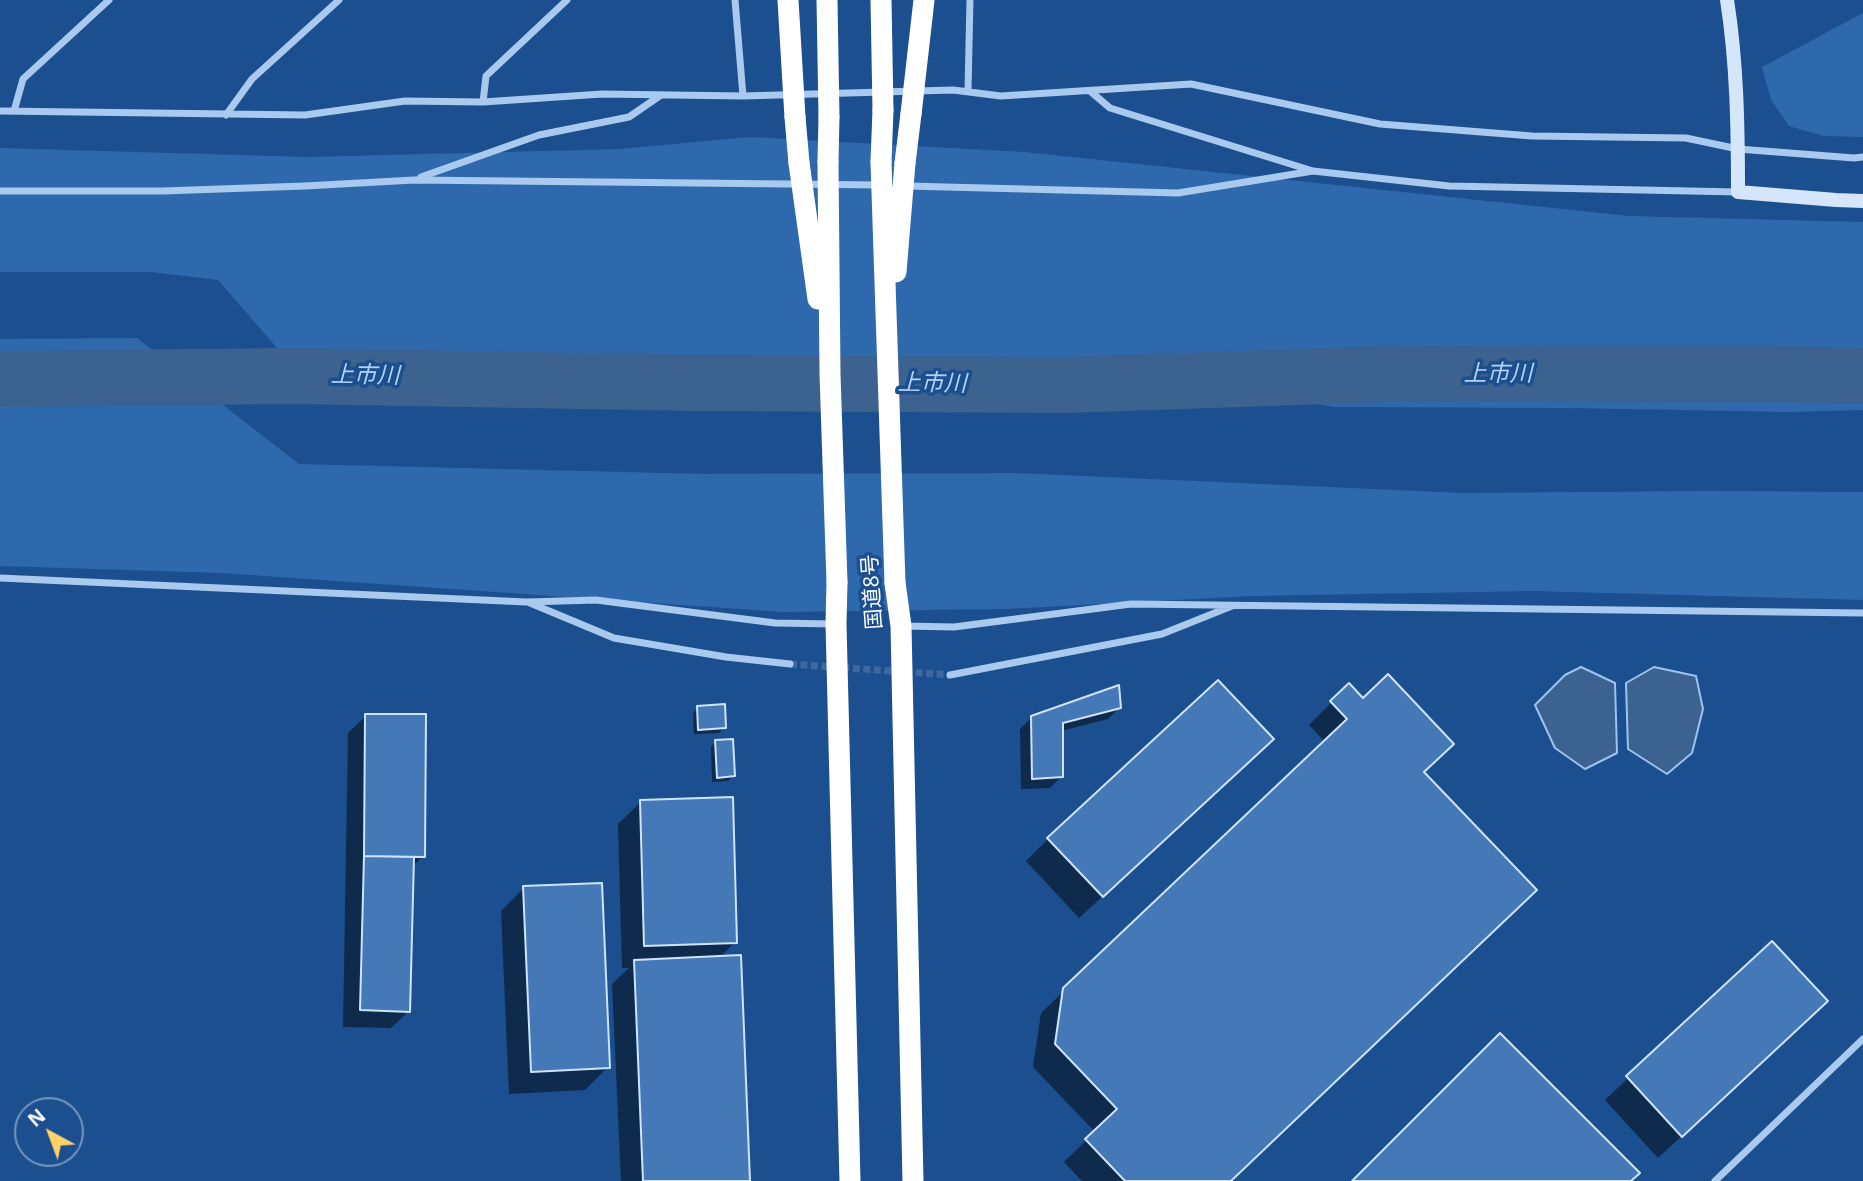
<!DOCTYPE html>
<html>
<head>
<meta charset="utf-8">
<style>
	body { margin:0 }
	#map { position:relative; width:1863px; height:1181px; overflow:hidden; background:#1b4f8f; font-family:"Open Sans",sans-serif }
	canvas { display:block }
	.north { position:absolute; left:14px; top:1097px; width:70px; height:70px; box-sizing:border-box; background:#1b4f8f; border:2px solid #7695bc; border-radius:50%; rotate:319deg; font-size:19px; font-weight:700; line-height:28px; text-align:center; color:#fff }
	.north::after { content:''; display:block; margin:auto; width:24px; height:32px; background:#ffd166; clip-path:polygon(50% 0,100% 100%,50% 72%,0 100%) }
</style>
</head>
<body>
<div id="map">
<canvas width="1863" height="1181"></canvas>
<div class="north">N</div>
</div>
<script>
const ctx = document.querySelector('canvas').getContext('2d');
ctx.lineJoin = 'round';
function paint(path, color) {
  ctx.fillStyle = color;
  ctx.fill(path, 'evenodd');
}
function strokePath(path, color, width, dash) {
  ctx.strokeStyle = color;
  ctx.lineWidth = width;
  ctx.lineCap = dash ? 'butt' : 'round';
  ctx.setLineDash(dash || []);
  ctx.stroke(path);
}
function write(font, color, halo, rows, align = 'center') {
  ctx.font = font + ' "Open Sans","Noto Sans JP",sans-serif';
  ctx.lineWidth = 7;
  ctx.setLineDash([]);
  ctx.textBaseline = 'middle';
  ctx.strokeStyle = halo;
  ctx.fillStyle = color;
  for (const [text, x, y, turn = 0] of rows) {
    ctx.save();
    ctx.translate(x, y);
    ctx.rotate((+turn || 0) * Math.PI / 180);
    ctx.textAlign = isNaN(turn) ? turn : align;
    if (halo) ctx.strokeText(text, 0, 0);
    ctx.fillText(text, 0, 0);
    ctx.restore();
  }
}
paint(new Path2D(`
	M1863,13V137L1823,136L1789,126L1771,100L1762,67Z
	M749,137L1025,152L1629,216L1863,222V410L1789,412L1566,408L1335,407L1028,358L736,394L291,364L218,280L151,272H0V148L309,157L620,149Z
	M137,338L299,464L706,474L1017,473L1462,493L1709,491L1863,492V600L1533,591L1251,596L1006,609L783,612L221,573L0,566V339Z`), '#2e69ad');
const water = new Path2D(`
	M1581,667L1615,683L1617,753L1585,769L1555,748L1535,705L1565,675Z
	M1654,667L1696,676L1703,709L1692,753L1667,774L1628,749L1626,683Z`);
paint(water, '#3c6290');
strokePath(water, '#9cc4f0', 2);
paint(new Path2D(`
	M1349,685L1422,772L1230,1181H1082L1064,1162L1095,1132L1033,1067L1041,1013L1325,742L1309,725Z
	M1120,707L1108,719L1061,731V777L1050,788L1021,789L1020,729L1032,717Z
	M698,708L725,727L719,733L694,734L693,713Z
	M366,716L423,856L412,867L409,1011L391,1028L343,1027L348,733Z
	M716,741L733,776L728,781L712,782L711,747Z
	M1249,762L1079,918L1026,861L1048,839Z
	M641,802L735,942L719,958L748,1181H621L612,984L629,968H622L618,824Z
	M524,888L608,1067L585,1090L509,1094L501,911Z
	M1771,943L1803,1024L1658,1158L1605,1100Z`), '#0007');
strokePath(new Path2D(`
	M0,379L294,376L696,383L1067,385L1413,373L1773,374L1863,376`), '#3c6290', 56);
const building = new Path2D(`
	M1388,674L1454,744L1424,772L1537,890L1231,1181H1125L1085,1139L1117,1109L1055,1044L1063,988L1347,719L1330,701L1349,683L1363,698Z
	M1218,680L1274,739L1103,897L1047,838Z
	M1119,685L1121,708L1063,723V777L1032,779L1031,716Z
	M725,704L726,728L698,730L697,706Z
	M365,714H426L425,857L364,856Z
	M733,739L735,776L717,778L715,740Z
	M733,797L737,943L644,946L640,800Z
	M364,856L414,857L410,1012L360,1010Z
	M602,883L610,1068L531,1072L523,886Z
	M1772,941L1828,1001L1682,1137L1626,1076Z
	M741,955L750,1181H643L634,960Z
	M1500,1033L1640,1173L1631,1181H1352Z`);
paint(building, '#4478b7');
strokePath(building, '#cfe3fa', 2);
strokePath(new Path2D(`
	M790,664L950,675`), '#3d69a0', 7, [7, 3.5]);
strokePath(new Path2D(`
	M735,0L743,96
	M968,91L970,0
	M1090,91L1110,108L1313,171L1449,186L1738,192
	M483,102L486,76L567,0
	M0,111L305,115L405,101L483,102L602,94L743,96L953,90L1001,96L1191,84L1380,124L1532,136L1686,138L1738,149L1854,158L1863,157
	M14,111L23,79L109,0
	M226,115L252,79L339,0
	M421,177L539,135L629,117L661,95
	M907,186L1178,193L1313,171
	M0,191H163L305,186L414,180L881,185
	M0,578L526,602L596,600L775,623L834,624
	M530,603L614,638L726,657L790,664
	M903,626L954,627L1131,604L1863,613
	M950,675L1162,634L1232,606
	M1715,1181L1863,1039`), '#a9c9ee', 7);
strokePath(new Path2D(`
	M1727,0C1737,63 1738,128 1738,192L1836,200L1863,201`), '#d6e6fa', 14);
strokePath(new Path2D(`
	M795,117L799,163
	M828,162L829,117
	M881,162L883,110
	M905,163L911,114
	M837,582L836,624L850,1181
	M895,583L901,626L913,1181`), '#fff', 21);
strokePath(new Path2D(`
	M788,0L795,117
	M827,0L829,117
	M881,0L883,110
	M911,114L924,0
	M828,162L830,374L837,582
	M881,162L895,583
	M799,163L818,299
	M896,272L905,163`), '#fff', 21);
write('21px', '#fff', '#1b4f8f', [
	["国道8号",873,592,-94]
]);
write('italic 23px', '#b5d3f5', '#1b4f8f', [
	["上市川",1498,374],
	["上市川",365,376,1],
	["上市川",932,384,1]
]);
</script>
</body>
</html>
